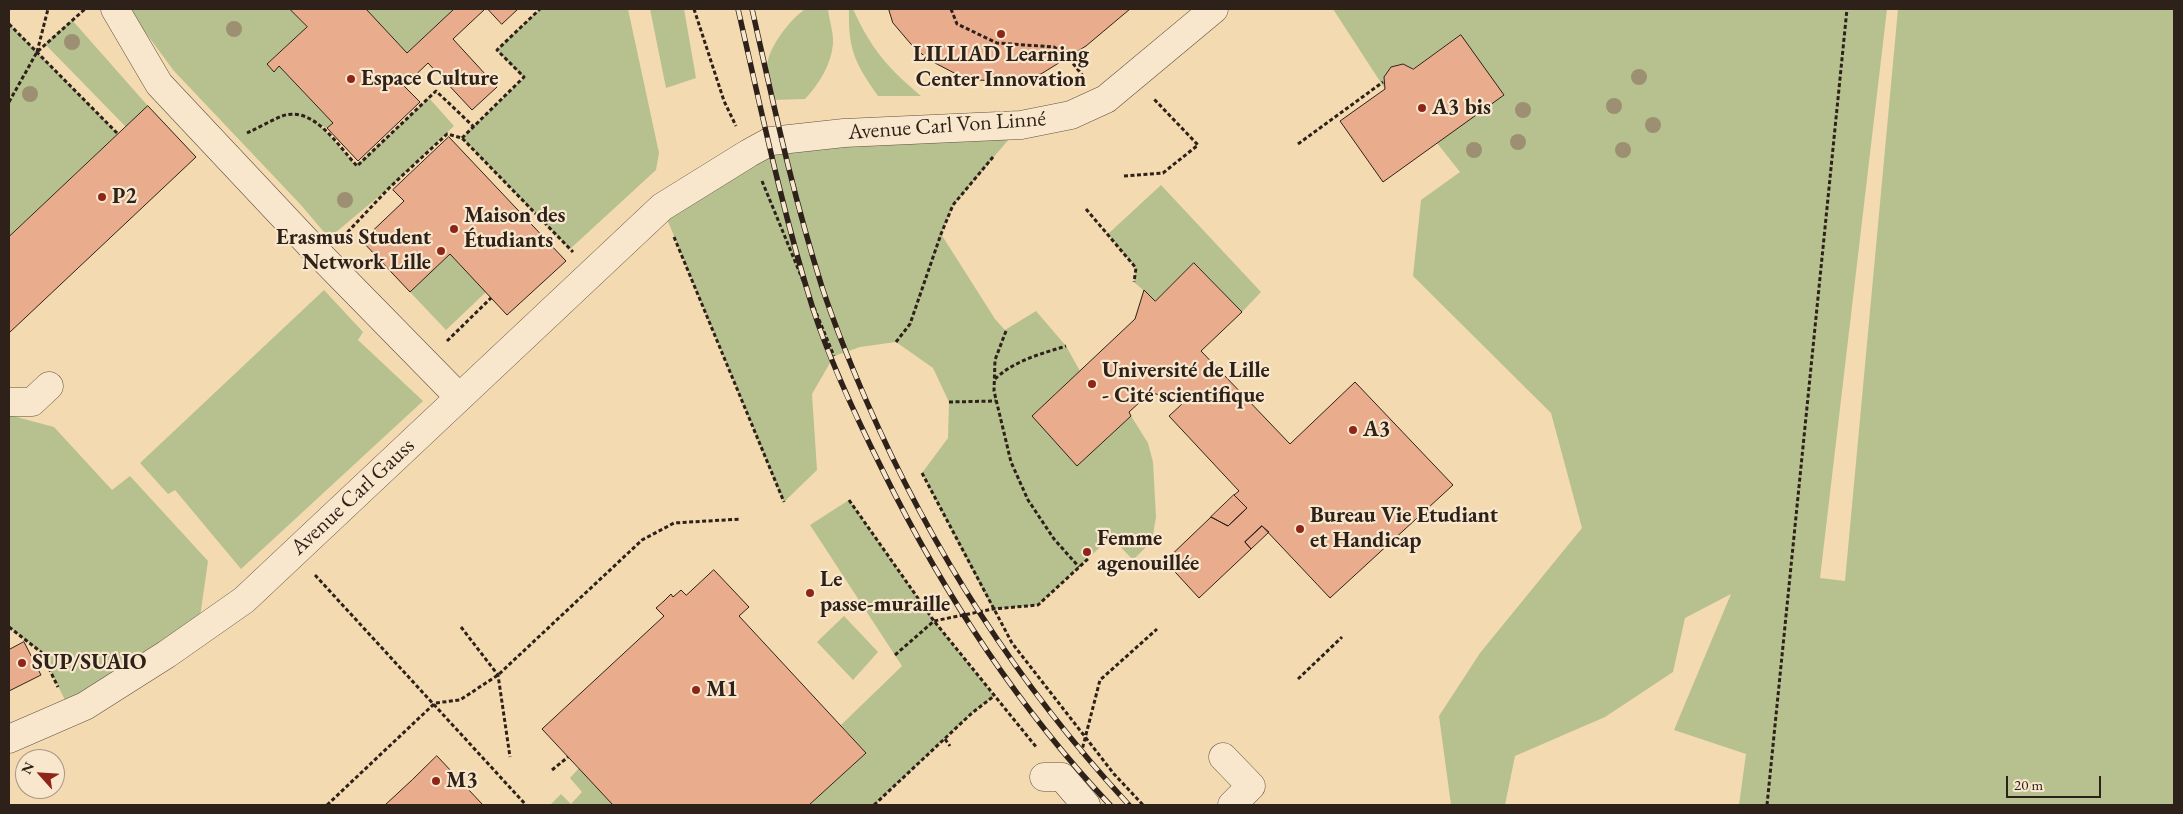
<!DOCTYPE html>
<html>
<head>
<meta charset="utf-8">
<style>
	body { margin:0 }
	#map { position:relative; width:2183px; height:814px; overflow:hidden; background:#f4dab0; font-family:"EB Garamond",serif }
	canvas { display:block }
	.frame { position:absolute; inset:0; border:10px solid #2d211a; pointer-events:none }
	.north { position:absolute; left:15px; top:749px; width:50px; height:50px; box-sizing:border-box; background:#f8e7cc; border:1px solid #a79885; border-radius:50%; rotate:296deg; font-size:14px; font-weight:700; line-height:20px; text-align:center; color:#2d211a }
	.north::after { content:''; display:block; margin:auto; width:18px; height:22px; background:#8f2418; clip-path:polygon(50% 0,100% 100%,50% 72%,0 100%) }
	.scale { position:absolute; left:2006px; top:776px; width:95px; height:22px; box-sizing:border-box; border:2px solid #2d211a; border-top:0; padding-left:6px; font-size:15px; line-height:18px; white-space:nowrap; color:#2d211a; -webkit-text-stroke:4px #f8e7cc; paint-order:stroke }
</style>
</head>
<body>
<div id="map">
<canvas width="2183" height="814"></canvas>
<div class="frame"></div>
<div class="north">N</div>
<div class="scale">20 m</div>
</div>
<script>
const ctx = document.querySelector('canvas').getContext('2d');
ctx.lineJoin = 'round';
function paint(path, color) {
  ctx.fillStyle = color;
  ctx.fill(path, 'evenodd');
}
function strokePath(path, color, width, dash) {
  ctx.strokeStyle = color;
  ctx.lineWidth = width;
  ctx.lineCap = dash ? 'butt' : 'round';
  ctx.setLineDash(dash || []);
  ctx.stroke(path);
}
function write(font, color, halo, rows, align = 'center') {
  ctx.font = font + ' "EB Garamond",serif';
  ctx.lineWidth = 4.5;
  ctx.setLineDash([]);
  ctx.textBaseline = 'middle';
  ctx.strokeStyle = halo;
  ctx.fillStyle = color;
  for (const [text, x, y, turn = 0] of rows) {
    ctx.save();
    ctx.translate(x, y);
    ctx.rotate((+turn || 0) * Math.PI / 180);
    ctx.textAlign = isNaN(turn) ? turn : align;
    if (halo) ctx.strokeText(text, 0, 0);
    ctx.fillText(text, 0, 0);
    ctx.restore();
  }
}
paint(new Path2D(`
	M128,9H290L307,27L267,64L274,71L279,66L333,123L327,128L320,125L356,166L429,98L454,126L390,187L329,238L301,205L174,71Z
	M366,9H454L407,53Z
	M540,9H628L659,153L656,170L570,249L462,138L524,78L497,50Z
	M650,9H684L696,78L666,88Z
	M805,9H828C829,20 834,33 833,44C831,65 819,84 805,99L772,100C770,90 764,74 767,64C771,44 789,21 805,9Z
	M849,9H853C871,49 888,68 921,96H878C855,63 848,50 849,9Z
	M1333,9H1887L1820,578L1845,581L1898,9H2174V805H1739L1746,754L1674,730L1731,594L1685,618L1673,672L1605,717L1515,756L1505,805H1451L1439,716L1480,653L1582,528L1551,413L1413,276L1421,200L1460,172L1437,143L1503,95L1460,35L1413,69L1403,64L1391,67L1384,77L1385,89Z
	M72,20L148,106L126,127L45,44Z
	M9,24L118,134L9,237Z
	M1021,125L953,205L941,234L995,319L1005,330L1036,311L1066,346L1080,371L1032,416L1077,465L1131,416L1148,443L1153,462L1156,517L1152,541L1133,560L1111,537L1038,605L993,609L922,473L948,438L949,402L933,368L896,342L860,347L834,356L812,394L817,470L784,502L662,207L749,153Z
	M1161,185L1261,292L1242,312L1194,263L1155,301L1134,282L1136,268L1108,234Z
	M450,254L486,292L446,330L410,292Z
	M324,290L363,332L358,340L423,401L241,569L175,490L168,494L140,463Z
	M9,415L54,427L112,490L130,476L208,561L198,631L71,712L41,652L9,627Z
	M849,500L934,621L994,696L972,713L874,805H809L866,753L841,725L902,666L810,525Z
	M844,616L878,652L853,680L817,642Z
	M579,768L613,805H550L561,794L571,804L582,792L570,778Z`), '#b6c18f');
const building = new Path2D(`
	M290,9H366L407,53L454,9H485L453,39L497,87L472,110L428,63L404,86L420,102L358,161L327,128L333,123L279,66L274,72L267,64L307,27Z
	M488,9H518L502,24Z
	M889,9H1130L1086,46L1041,74L1003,81L976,80L960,76L935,63L916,50L893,23Z
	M1461,35L1504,95L1383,182L1340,121L1385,89L1384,77L1391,67L1403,64L1413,69Z
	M148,106L196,157L9,333V237Z
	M449,137L566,261L507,315L450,254L410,292L362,241L404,201L393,190Z
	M1194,263L1242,312L1201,351L1290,444L1355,382L1453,485L1330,598L1262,526L1245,542L1251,549L1199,598L1165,561L1211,517L1228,526L1247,508L1234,495L1239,491L1169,416L1182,404L1151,392L1129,412L1131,416L1077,466L1032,416L1135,319L1144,290L1155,301Z
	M1234,495L1247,508L1228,526L1211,517Z
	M1262,526L1269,532L1251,549L1245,542Z
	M714,570L749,607L739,616L866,753L809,805H613L542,729L664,616L656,608L664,601L671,594L673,597L681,590L686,595Z
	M24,642L41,675L9,691V650Z
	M437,756L483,805H385L412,780Z`);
paint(building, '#e9ad8e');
strokePath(building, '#2d211a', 1);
const minor = new Path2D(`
	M115,9L159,84L313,248L459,397
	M9,402H32L49,386
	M9,739L85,706L167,654L244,600L662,207L749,153L771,141L844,133L1021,125L1071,115L1106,99L1214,9
	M1223,757L1251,786L1232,805
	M1044,777H1062L1086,805`);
strokePath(minor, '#5f4f40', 29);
strokePath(new Path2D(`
	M694,9L724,101L736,126
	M951,9L957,24L997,43L1054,47L1068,57L1083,76
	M9,24L118,134
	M37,52L48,9
	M9,102L37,52L85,9
	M247,133C258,128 270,121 282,116C314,105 338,146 357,166L436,91L474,127
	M462,138L524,77L497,50L540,9
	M1298,144L1383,82
	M1124,176L1163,173L1198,145L1153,98
	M762,181L834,356
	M1086,209L1136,268L1134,282
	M343,237L390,187L447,134L462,138L573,252
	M674,237L784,502
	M1006,331L995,360L994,391L1011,462L1028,500L1054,539L1079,567
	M447,341L491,298
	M896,342L910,324L941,234L953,205L993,157
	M995,379C1015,360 1041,354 1066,346
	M949,402L996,401
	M922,473L1012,643L1114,774L1143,805
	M849,500L934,621L1037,748
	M315,575L526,805
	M9,627L41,652L58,687
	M461,627L498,675L510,757
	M895,655L934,621L993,609L1038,605L1089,558
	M1298,679L1342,637
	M945,739L950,746
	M1081,754L1100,680L1157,629
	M552,770L568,757
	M327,805L435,703L460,700L498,675L642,540L674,523L741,519
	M874,805L972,713L994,696
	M1767,805L1847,9`), '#2d211a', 3, [4, 2.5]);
strokePath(minor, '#f8e7cc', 28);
const rail = new Path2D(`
	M738,9C761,109 782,210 813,309C831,364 856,417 882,469C942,591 1017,706 1110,805
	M752,9C773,102 793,196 822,287C835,326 850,363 866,400C931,550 1019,686 1129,805`);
strokePath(rail, '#2d211a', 5.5);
strokePath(rail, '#f8e7cc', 4, [11]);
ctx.fillStyle = '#9d8f71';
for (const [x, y] of [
	[234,29],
	[72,42],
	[1639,77],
	[30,94],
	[1614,106],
	[1523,110],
	[1653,125],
	[1518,142],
	[1474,150],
	[1623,150],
	[345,200]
]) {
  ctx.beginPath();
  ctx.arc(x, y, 8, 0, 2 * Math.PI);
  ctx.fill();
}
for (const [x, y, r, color] of [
	[1001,34,5,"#8f2418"],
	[351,79,5,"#8f2418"],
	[1422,108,5,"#8f2418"],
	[102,197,5,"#8f2418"],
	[454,229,5,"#8f2418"],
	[441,251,5,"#8f2418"],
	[1092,384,5,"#8f2418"],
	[1353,430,5,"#8f2418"],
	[1300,529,5,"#8f2418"],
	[1087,552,5,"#8f2418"],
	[810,593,5,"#8f2418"],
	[22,663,5,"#8f2418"],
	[696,690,5,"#8f2418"],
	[436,781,5,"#8f2418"]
]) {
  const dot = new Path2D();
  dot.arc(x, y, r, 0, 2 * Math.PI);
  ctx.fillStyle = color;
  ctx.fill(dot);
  strokePath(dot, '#f8e7cc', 2);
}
write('bold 22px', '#2d211a', '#f8e7cc', [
	["LILLIAD Learning",1001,55,"center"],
	["Center Innovation",1001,80,"center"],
	["Espace Culture",361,79],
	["A3 bis",1432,108],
	["P2",112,197],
	["Maison des",464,216],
	["Étudiants",464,241],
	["Erasmus Student",431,238,"right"],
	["Network Lille",431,263,"right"],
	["Université de Lille",1102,371],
	["‐ Cité scientifique",1102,396],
	["A3",1363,430],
	["Bureau Vie Etudiant",1310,516],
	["et Handicap",1310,541],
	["Femme",1097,539],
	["agenouillée",1097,564],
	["Le",820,580],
	["passe-muraille",820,605],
	["SUP/SUAIO",32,663],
	["M1",706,690],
	["M3",446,781]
], 'left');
write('22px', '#2d211a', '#f8e7cc', [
	["Avenue Carl Von Linné",947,126,-4],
	["Avenue Carl Gauss",353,497,-43]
]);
</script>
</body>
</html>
